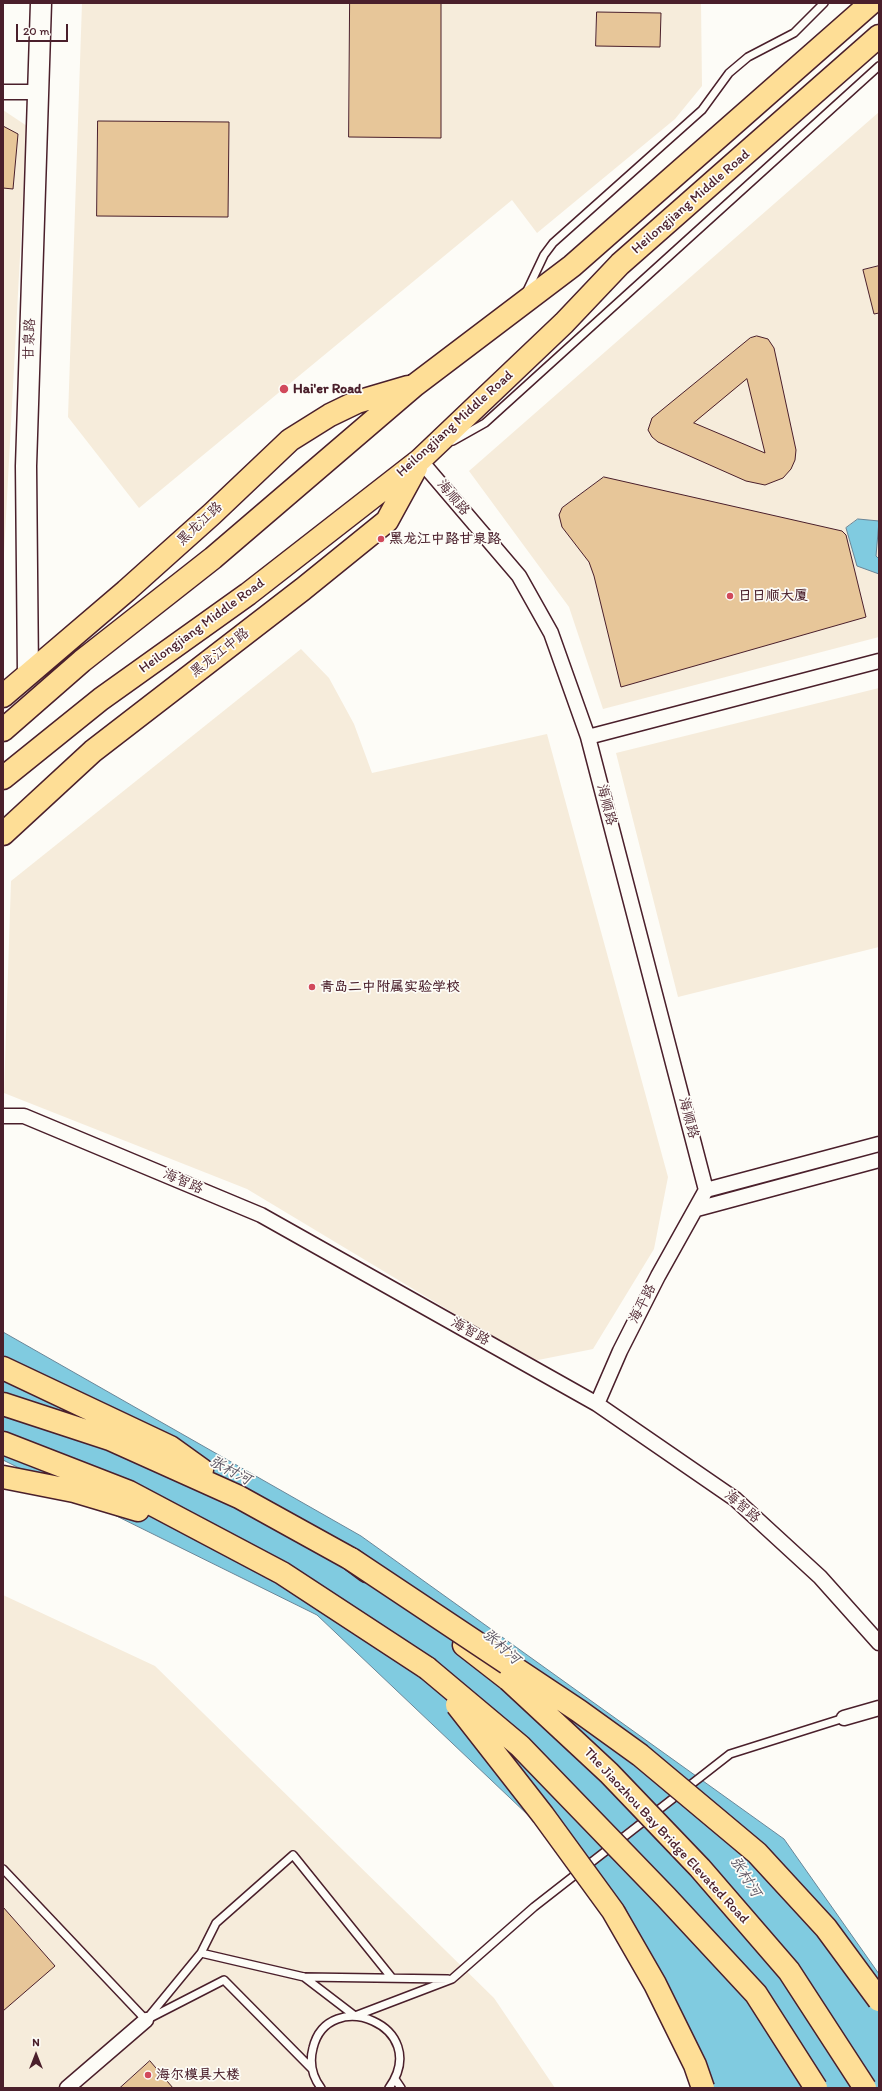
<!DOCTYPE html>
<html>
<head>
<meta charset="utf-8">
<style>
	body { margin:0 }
	#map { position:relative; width:882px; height:2091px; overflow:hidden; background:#fdfcf7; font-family:Itim,sans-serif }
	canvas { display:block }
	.frame { position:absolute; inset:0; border:4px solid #4a1f2b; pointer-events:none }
	.north { position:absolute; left:16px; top:2035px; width:40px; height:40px; -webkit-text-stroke:3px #fdfcf7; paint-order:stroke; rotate:0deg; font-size:11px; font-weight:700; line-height:16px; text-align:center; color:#4a1f2b }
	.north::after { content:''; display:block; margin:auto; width:14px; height:18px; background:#4a1f2b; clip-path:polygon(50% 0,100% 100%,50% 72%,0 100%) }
	.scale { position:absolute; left:16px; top:24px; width:52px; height:18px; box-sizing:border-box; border:2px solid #4a1f2b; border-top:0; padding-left:5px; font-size:12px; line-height:14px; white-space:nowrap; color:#4a1f2b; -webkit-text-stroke:3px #fdfcf7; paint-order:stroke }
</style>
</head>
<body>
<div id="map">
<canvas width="882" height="2091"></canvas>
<div class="frame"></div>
<div class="north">N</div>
<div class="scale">20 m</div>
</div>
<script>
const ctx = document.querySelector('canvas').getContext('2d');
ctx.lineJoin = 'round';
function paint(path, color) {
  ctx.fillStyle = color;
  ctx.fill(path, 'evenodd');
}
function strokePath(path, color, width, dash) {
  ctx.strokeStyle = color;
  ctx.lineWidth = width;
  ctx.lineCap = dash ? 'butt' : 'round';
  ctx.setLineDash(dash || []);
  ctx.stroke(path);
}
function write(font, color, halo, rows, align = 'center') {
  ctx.font = font + ' Itim,"LXGW WenKai TC",sans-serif';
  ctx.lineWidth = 3.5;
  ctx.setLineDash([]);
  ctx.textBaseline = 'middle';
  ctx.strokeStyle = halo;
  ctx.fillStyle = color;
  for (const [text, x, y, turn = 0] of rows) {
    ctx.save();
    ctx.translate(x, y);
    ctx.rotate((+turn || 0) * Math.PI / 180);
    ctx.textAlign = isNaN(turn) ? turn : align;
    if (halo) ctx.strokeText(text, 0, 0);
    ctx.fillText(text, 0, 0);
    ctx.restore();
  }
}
paint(new Path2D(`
	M82,3H701L702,86L675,119L537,233L512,200L139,508L68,417Z
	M3,110L27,126L3,572Z
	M879,112V637L603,709L569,607L469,471Z
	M301,649L329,678L354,724L372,773L547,734L668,1177L654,1249L593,1349L533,1361L247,1189L4,1093L11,881Z
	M879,688V947L678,997L616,753Z
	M3,1595L155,1666L494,1998L555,2088H3Z`), '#f6ecdb');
const water = new Path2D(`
	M858,519L879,521L876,556L879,559V574L857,566L846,528Z
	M3,1332L361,1536L784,1839L879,1974V2088H707L625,1907L317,1615L3,1460Z`);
paint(water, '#80cbe0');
strokePath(water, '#6a8698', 1);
const building = new Path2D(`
	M350,3H441V138L349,137Z
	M597,12L661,13L660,47L596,46Z
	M98,121L229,122L228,217L97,216Z
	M3,126L18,134L13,189L3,188Z
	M879,266V313L874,314L863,270Z
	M757,336L768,339L774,348L796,450L795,460L791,469L783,478L765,485L746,481L658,442L652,437L648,430L652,418L750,338ZM747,379L765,453L694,423Z
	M604,477L842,531L846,535L866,617L621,687L594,576L589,562L562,527L559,515L562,508Z
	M3,1907L55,1966L3,2011Z
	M150,2061L173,2088H120Z`);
paint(building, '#e7c699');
strokePath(building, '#4a1f2b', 1);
const lane = new Path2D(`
	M526,293L544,255L553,243L702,110L729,73L748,57L794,33L824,3
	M453,441L485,423L879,66
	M3,1869L146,2020
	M201,1953L216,1923L293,1855L392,1978
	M304,1977L355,2016L452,1979L534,1907L730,1754L844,1718
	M150,2018L224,1980L312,2069
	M146,2020L201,1953L304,1977L448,1979
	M395,2079L401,2088
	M321,2088C312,2076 309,2063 313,2048C328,1985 433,2026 389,2088`);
const street = new Path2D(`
	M3,92H38
	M420,460L519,576L551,633L588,737L706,1190
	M588,737L879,661
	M3,1116H24L261,1215L597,1404L735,1499L820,1577L879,1643
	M697,1209L879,1160
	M597,1404L620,1351L658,1276L706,1190L879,1144
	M844,1718L879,1708
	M67,2088L146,2020`);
const secondary = new Path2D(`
	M28,675L26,466L41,3`);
const highway = new Path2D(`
	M3,696L126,591L212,514L290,440L330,415L357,402L408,387
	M3,730L82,661L213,558L415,385L572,266L871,3
	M3,778L101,699L248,594L420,460L564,323L620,264L879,36
	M3,834L93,751L303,589L387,521L416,468
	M3,1368L170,1447L202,1470
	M3,1404L110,1439L239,1497L351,1559L367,1571
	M3,1443L129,1492L282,1573L427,1668
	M3,1477L74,1491L138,1510
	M464,1645L509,1680`);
strokePath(lane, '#4a1f2b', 10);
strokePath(street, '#4a1f2b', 17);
strokePath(secondary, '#4a1f2b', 23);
strokePath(highway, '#4a1f2b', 25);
strokePath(lane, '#fdfcf7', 7);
strokePath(street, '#fdfcf7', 14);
strokePath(secondary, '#fdfcf7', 20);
strokePath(highway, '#fede96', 22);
const highwayBridge = new Path2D(`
	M351,1559L579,1711L640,1755L757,1853L826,1928L879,2000
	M427,1668L520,1746L666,1897L756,1994L816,2088
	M509,1680L609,1773L700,1868L789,1971L865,2088
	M457,1705L543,1815L613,1911L655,1984L695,2065L703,2088`);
strokePath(highwayBridge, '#4a1f2b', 25, []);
strokePath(highwayBridge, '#fede96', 22);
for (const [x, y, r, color] of [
	[284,389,5,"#d1495b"],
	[381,539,4,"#d1495b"],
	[730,596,4,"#d1495b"],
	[312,987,4,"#d1495b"],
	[148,2075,4,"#d1495b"]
]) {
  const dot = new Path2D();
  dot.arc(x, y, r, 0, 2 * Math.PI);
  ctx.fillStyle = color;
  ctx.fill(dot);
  strokePath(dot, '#fdfcf7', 1.5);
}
write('14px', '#4a1f2b', '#fdfcf7', [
	["Heilongjiang Middle Road",691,202,-41],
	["甘泉路",30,339,-88],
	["Heilongjiang Middle Road",455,424,-42],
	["海顺路",453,498,50],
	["黑龙江路",200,524,-43],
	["Heilongjiang Middle Road",202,626,-36],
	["黑龙江中路",220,653,-38],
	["海顺路",606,805,75],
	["海顺路",688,1118,75],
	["海智路",183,1182,23],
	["海平路",643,1304,-63],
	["海智路",470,1332,29],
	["海智路",742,1507,40],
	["The Jiaozhou Bay Bridge Elevated Road",666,1836,47]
]);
write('bold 14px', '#4a1f2b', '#fdfcf7', [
	["Hai'er Road",293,389],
	["黑龙江中路甘泉路",389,539],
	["日日顺大厦",738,596],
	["青岛二中附属实验学校",320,987],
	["海尔模具大楼",156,2075]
], 'left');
write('italic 15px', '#5a5361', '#fdfcf7', [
	["张村河",230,1471,28],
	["张村河",501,1647,42],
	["张村河",745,1877,58]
]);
</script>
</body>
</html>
